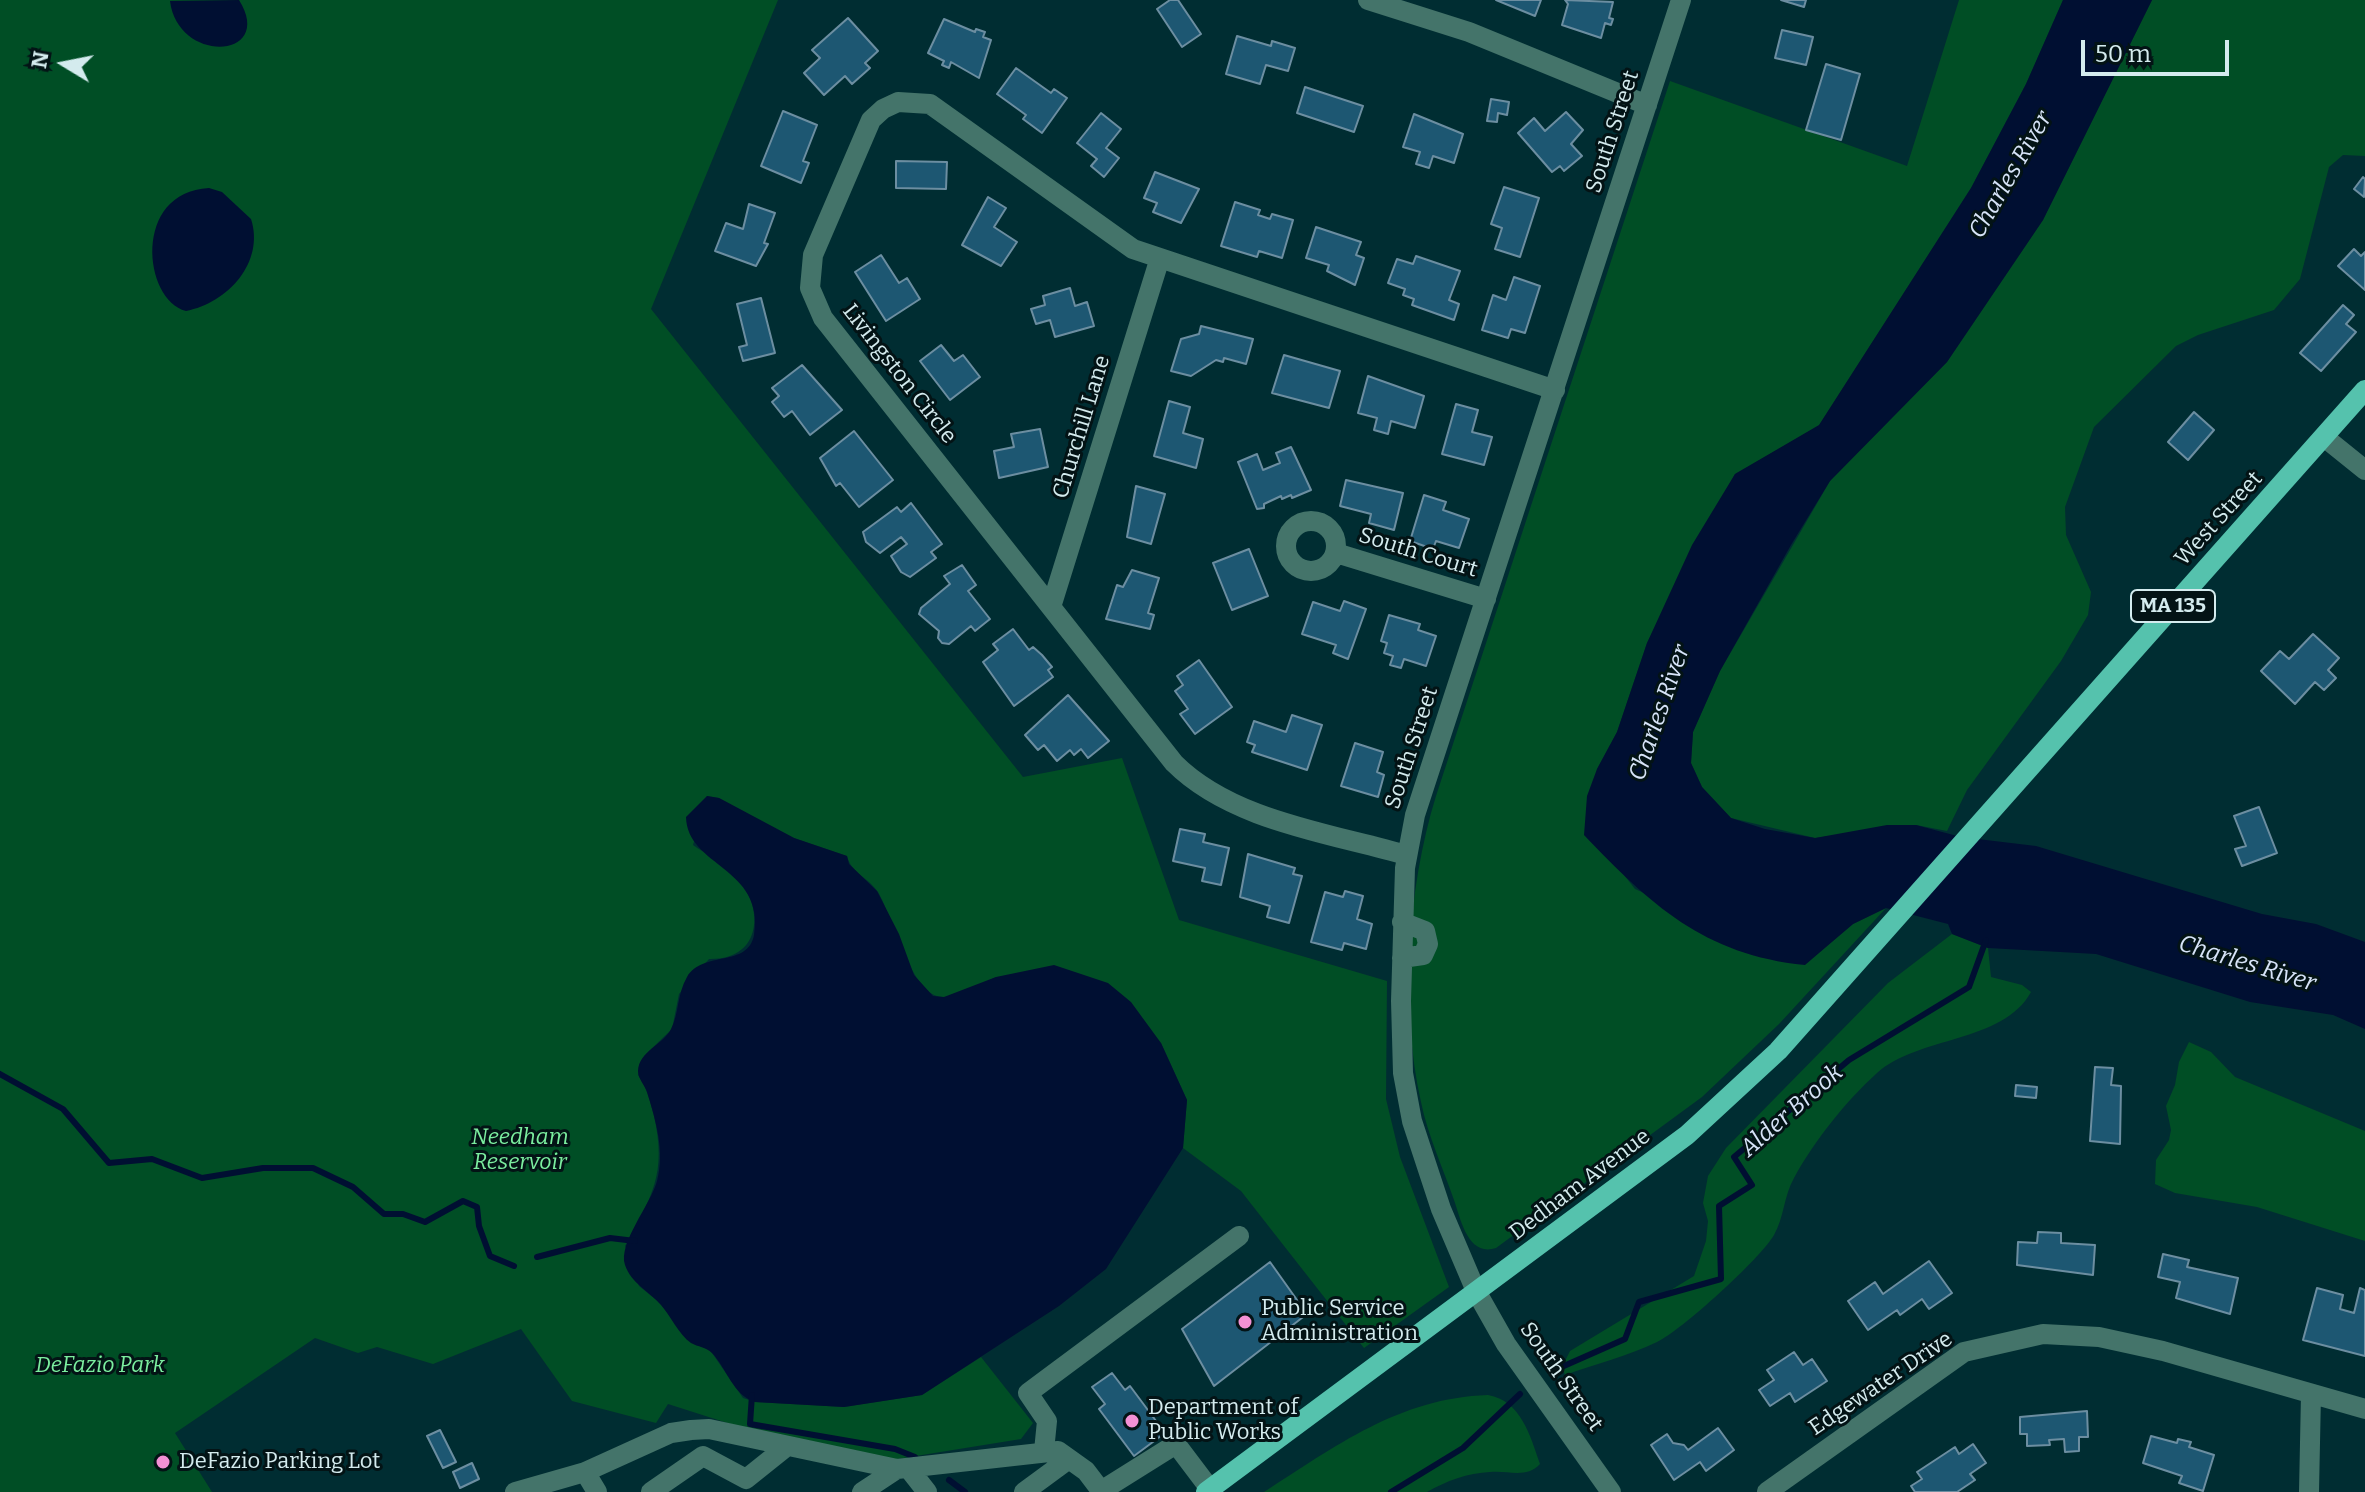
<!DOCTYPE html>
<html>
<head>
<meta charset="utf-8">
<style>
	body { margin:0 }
	#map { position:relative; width:2365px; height:1492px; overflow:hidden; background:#002d32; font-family:Bitter,serif }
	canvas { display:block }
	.north { position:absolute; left:24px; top:24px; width:80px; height:80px; -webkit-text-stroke:6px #031315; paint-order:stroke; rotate:280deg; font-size:22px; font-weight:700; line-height:32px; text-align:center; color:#d4ebee }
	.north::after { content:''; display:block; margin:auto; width:28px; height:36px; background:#d4ebee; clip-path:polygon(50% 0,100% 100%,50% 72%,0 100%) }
	.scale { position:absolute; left:2081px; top:40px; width:148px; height:36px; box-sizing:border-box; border:4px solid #d4ebee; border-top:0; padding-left:10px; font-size:24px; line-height:28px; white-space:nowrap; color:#d4ebee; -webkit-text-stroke:6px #031315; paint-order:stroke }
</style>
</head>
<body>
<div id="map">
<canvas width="2365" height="1492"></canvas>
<div class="north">N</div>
<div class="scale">50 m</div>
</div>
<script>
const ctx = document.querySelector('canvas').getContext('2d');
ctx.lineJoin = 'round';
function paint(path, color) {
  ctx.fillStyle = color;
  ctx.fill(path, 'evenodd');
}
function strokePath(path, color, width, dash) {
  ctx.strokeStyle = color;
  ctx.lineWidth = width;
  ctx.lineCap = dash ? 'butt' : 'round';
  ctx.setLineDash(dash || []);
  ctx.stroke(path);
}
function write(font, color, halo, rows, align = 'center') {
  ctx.font = font + ' Bitter,serif';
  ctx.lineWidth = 6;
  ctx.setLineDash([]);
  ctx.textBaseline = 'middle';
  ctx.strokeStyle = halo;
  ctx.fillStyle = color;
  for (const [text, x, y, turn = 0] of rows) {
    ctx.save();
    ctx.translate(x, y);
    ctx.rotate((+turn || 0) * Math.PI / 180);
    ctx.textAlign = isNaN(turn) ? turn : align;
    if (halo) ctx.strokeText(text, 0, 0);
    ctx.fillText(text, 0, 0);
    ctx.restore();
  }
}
paint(new Path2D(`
	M0,0H778L651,309L1023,777L1122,758L1179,920L1387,981L1386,1099L1400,1157L1449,1287L1364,1348L1241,1191L1183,1148L1187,1100L1161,1043L996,977C980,985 962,997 944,997C912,999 893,917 878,892C869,878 851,873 847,856L794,838L719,798L707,796L693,845C706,854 724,863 735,874C765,907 763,960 709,959L679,994L672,1029L646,1054L638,1075C647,1088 650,1101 654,1116C667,1174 652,1196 625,1246L639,1286L659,1302L691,1342L710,1350L743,1398L755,1402L844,1407L922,1395L981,1357L1033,1423L1021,1439L891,1460L740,1427L668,1404L656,1423L572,1401L521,1329L433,1364L377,1347L358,1353L315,1338L175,1433L212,1492H0Z
	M1959,0H2063L2026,84L1971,188L1819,426L1735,474L1647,643L1617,732L1597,769L1596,847L1610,857L1635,889L1805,964L1853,924L1886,908L1779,1024L1702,1097L1496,1248C1468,1257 1461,1220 1454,1200C1443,1168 1428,1136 1421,1102C1400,1006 1407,890 1436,796L1670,81L1907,166Z
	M2152,0H2365V156L2343,155L2329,167L2300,279L2274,310L2198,335L2176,346L2094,427L2065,507L2066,535L2091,592L2088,615L2061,661L1967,790L1947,831L1916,825L1815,838L1731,818L1702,787L1691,763L1693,732L1720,671L1830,481L1947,362L2043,220Z
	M1952,934L1988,948L1991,977L2022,985L2031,992C2003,1043 1918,1036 1877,1073C1846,1101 1814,1141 1794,1178C1784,1195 1784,1218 1774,1235C1761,1258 1681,1331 1657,1342C1628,1356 1595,1364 1565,1375L1562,1367L1570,1351L1694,1276L1706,1241L1708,1221L1703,1203L1708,1176L1726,1148L1888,983Z
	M2189,1042L2211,1052L2235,1077L2365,1131V1241L2257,1207L2175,1193L2155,1184L2156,1160L2169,1140L2171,1130L2166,1106L2175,1085L2179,1062Z
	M1488,1395C1521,1401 1530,1435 1540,1464C1526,1479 1508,1470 1490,1472C1468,1473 1446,1481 1427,1492H1264C1336,1446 1399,1398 1488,1395Z`), '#004e25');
paint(new Path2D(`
	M239,0C276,59 178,65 170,1Z
	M2063,0H2152L2043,220L1947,362L1830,481L1791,545L1720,671L1693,732L1691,763L1702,787L1731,818L1765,829L1815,838L1887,825H1916L1961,837L2036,846L2262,914L2316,924L2365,942V1029L2333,1015L2250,1002L2096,954L1988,948L1952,934L1948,924L1886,908L1853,924L1805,965C1704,955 1650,904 1584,835L1587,796L1597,769L1617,732L1647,643L1692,545L1735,474L1819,425L1971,188L2026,84Z
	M209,188L222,192L251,219C265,262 228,303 186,311C143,300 132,192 209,188Z
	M707,796L719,798L794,838L847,856L849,864L877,891L899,934L914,975L933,996L944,997L996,977L1054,965L1108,983L1131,1002L1161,1043L1187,1100L1183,1148L1106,1269L1059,1306L922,1395L844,1407L755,1402C733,1395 727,1369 712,1353C706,1347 698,1347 691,1343C679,1335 670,1315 661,1305C649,1291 631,1283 625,1265C618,1243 651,1204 657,1181C665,1152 656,1121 647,1092C645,1085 638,1079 638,1071C639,1051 663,1045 671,1029C679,1014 677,994 687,977C703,950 748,968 754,935C765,867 687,867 686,817Z`), '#000f32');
strokePath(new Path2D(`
	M0,1074L63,1109L109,1163L152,1159L202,1178L263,1168H313L353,1187L384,1214H403L425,1222L463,1201L477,1207L479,1226L490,1256L514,1266
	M537,1257L610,1238L635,1241
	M1557,1369L1625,1339L1639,1302L1721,1279L1719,1206L1752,1185L1734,1157L1849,1060L1969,987L1986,940
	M752,1395L750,1424L895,1449L915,1457
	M949,1480L965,1492
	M1391,1492L1463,1448L1520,1394`), '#000f32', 6);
const building = new Path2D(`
	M1170,0H1178L1201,34L1182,47L1157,9Z
	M1496,0H1541L1535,16Z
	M1565,0L1613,2L1609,18L1613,19L1611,25L1605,23L1601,38L1562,25L1568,4Z
	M1781,0H1806L1804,7Z
	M848,18L878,51L865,63L870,68L852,84L845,76L824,95L804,73L820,58L812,50Z
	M944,19L975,32L976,29L985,32L983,37L991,40L979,78L951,62L949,68L942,65L944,61L928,53Z
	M1782,30L1813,37L1806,65L1775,58Z
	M1237,36L1271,46L1272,41L1295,48L1288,71L1266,65L1260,84L1226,74Z
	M1826,64L1860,74L1841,140L1806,130Z
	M1016,68L1051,93L1054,89L1067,98L1042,133L1023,119L1026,115L997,94Z
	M1305,87L1363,106L1354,132L1297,113Z
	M1491,99L1509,102L1507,115L1498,113L1497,122L1487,121Z
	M783,111L817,125L803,161L809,163L801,183L761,166Z
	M1566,112L1583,130L1571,144L1582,156L1564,171L1560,166L1552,172L1518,133L1534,118L1545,131Z
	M1101,113L1121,129L1106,148L1119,158L1104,177L1091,166L1097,159L1077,143Z
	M1414,114L1463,134L1454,163L1433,156L1429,168L1416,164L1420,152L1403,147Z
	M896,161L947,162L946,189L896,188Z
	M1155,172L1199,189L1181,223L1153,212L1157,203L1144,198Z
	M2363,177L2365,179L2364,197L2354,189Z
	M1504,187L1539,198L1520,257L1495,249L1502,228L1491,224Z
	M988,197L1006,208L994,227L1017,242L1001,266L962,245Z
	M1235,202L1260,210L1258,215L1270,219L1272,214L1293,220L1282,258L1259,251L1257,257L1221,246Z
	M749,204L775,213L764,243L768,244L756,266L715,251L726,223L743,229Z
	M1316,227L1361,242L1356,255L1364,258L1355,285L1327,271L1329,265L1306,258Z
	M2354,249L2361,256L2365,252V290L2338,266Z
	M881,255L899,283L907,278L920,299L886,321L855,272Z
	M1416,256L1460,271L1449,300L1459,304L1454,320L1412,305L1414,299L1403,295L1405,289L1388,283L1397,259L1413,264Z
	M1514,277L1540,286L1525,333L1511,329L1508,338L1482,330L1493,295L1506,300Z
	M1070,288L1075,306L1087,302L1094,326L1055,337L1050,320L1036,324L1031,309L1045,305L1043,296Z
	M761,298L775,353L743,361L739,347L747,345L737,304Z
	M2343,305L2354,315L2346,324L2356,332L2321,371L2300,353Z
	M1201,326L1253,339L1246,364L1224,358L1223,362L1216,360L1191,376L1171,371L1181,339L1199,334Z
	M941,345L954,361L963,355L980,377L950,400L920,361Z
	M1284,355L1340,371L1329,408L1272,393Z
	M802,365L842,410L810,435L792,411L784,417L772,402L779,396L772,388Z
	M1368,376L1424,396L1415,428L1391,421L1388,434L1374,430L1377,418L1358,413Z
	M1169,401L1190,407L1183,433L1203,439L1196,468L1154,456Z
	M1456,404L1478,410L1472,432L1492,437L1484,465L1442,454Z
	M2194,412L2214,430L2188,460L2168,442Z
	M1040,429L1048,467L999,478L994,451L1014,447L1011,434Z
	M854,431L893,480L859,507L840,483L836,486L820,458Z
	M1291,447L1311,490L1292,498L1291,495L1282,499L1281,496L1264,504V508L1257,509L1238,462L1257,454L1263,470L1280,463L1276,453Z
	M1346,480L1403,493L1394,530L1369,523L1371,514L1340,506Z
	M1136,486L1165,494L1151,544L1127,537Z
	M1424,495L1446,502L1443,510L1469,519L1459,548L1436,541L1433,549L1410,541Z
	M911,503L942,544L931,552L936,558L910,577L901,572L891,556L907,544L901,537L880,553L866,542L863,532L897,507L901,512Z
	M1249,549L1268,596L1232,610L1213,563Z
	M962,565L976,585L968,591L990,619L975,631L971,626L949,644L942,643L938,638L939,631L919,614L921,608L950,584L944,576Z
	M1132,570L1159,578L1148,613L1154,615L1150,629L1106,619L1117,585L1123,587Z
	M1344,601L1366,609L1348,659L1333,653L1336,645L1302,634L1313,602L1340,611Z
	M1389,615L1420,624L1418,630L1436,636L1426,666L1404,659L1401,668L1390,665L1393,656L1384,653L1387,643L1381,641Z
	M1013,629L1029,650L1033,647L1042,655L1052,667L1048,670L1053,677L1014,706L983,662L998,650L993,644Z
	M2313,634L2339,658L2328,670L2336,678L2324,690L2315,682L2295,704L2261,671L2280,651L2289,659Z
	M1199,660L1232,707L1195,734L1180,714L1188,709L1175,691L1183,685L1177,676Z
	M1068,695L1109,741L1088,758L1081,749L1074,755L1070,750L1057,761L1044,745L1038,750L1025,735Z
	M1292,715L1322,725L1307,770L1252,752L1255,745L1247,742L1254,721L1286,732Z
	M1355,743L1383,752L1377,772L1384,775L1378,797L1341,786Z
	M2259,807L2277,853L2242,866L2235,849L2246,846L2234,816Z
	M1180,829L1205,834L1203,842L1229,848L1221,885L1202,881L1205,868L1173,861Z
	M1248,854L1295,868L1293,874L1302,876L1289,923L1267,917L1270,906L1240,897Z
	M1345,891L1363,896L1357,919L1372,924L1366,949L1344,943L1342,950L1311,942L1325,892L1343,897Z
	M2095,1067L2113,1068L2111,1085L2121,1086L2120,1144L2090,1141Z
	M2016,1085L2037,1087L2036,1098L2015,1096Z
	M2038,1232L2061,1233V1243L2095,1245L2093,1275L2017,1265L2018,1242L2037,1243Z
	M2163,1254L2189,1260L2187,1267L2238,1278L2230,1314L2176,1298L2180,1282L2158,1277Z
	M1929,1261L1952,1293L1929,1309L1922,1299L1900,1315L1897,1310L1868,1330L1848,1301L1875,1282L1883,1294Z
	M1270,1262L1307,1314L1214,1386L1182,1329Z
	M2317,1288L2343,1295L2340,1309L2354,1313L2360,1288L2365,1290V1356L2303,1340Z
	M1794,1352L1803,1365L1812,1359L1827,1381L1795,1402L1790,1393L1770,1406L1759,1390L1774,1380L1767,1370Z
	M1112,1373L1125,1390L1130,1386L1165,1433L1134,1456L1099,1409L1105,1404L1092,1387Z
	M2087,1411L2088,1437H2079V1451L2065,1452L2064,1439L2049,1440L2050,1445L2027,1446V1434H2020V1417Z
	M1718,1428L1734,1450L1706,1471L1700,1462L1674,1480L1651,1445L1667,1434L1673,1443L1684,1445L1688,1450Z
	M440,1430L456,1462L443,1468L427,1436Z
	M2151,1436L2177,1443L2178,1439L2191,1442L2189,1447L2214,1455L2203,1491L2179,1483L2182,1476L2143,1463Z
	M1973,1444L1986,1463L1970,1474L1975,1480L1957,1492H1915L1911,1486L1922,1479L1917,1472L1955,1447L1959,1454Z
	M472,1463L479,1479L460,1488L453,1472Z`);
paint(building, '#1d5772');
strokePath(building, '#6c8ea1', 2);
strokePath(new Path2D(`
	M1368,0L1469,32L1647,105
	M2324,437L2365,470
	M1286 546a25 25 0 1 1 50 0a25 25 0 1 1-50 0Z
	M1336,553L1486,599
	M1051,607L1159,261
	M1406,855C1330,833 1232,821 1174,763L823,318L810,288L813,255L871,120L883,109L898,102L930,104L1133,249L1555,390
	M1402,958L1423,955L1428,944L1425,931L1402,922
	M1044,1451L1047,1421L1028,1393L1239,1236
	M909,1469L927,1492
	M585,1472L597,1492
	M1101,1491L1176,1444L1210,1489
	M515,1492L585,1472L671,1433L691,1430L709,1429L897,1469L1058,1451L1086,1471L1102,1492
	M651,1492L703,1456L746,1479L786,1447
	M862,1492L897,1469
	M1024,1492L1069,1459
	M1611,1492L1506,1344L1476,1291L1441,1209L1412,1121L1403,1073L1401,1001L1405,868L1415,815L1681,0
	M1767,1492L1964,1352L2043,1334L2099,1337L2163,1351L2365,1409
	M2309,1492L2311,1394`), '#44746a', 20);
strokePath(new Path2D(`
	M1206,1492L1687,1135L1778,1051L2365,390`), '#55c2ad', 20);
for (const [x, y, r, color] of [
	[1245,1322,8,"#f391d5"],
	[1132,1421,8,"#f391d5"],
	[163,1462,8,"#f391d5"]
]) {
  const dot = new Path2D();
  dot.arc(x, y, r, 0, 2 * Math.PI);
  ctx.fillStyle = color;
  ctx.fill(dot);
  strokePath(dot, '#031315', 3);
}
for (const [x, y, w] of [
	[2173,606,84]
]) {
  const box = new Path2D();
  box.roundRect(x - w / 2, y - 16, w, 32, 6);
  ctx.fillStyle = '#031315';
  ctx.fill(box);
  strokePath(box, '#d4ebee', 2);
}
write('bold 20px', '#d4ebee', null, [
	["MA 135",2173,606]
]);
write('22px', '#d4ebee', '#031315', [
	["South Street",1613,132,-72],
	["Livingston Circle",899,374,52],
	["Churchill Lane",1082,427,-73],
	["West Street",2219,519,-48],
	["South Court",1418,553,17],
	["South Street",1412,748,-72],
	["Dedham Avenue",1580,1185,-37],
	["South Street",1561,1377,55],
	["Edgewater Drive",1881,1384,-34]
]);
write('italic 22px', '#7bee9f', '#031315', [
	["Needham",520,1138],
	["Reservoir",520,1163],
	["DeFazio Park",100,1366]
]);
write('22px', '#d4ebee', '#031315', [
	["Public Service",1261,1309],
	["Administration",1261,1334],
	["Department of",1148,1408],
	["Public Works",1148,1433],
	["DeFazio Parking Lot",179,1462]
], 'left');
write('italic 24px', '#d7e4f8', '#031315', [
	["Charles River",2011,175,-60],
	["Charles River",1660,713,-71],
	["Charles River",2247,964,17],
	["Alder Brook",1792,1111,-41]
]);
</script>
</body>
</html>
